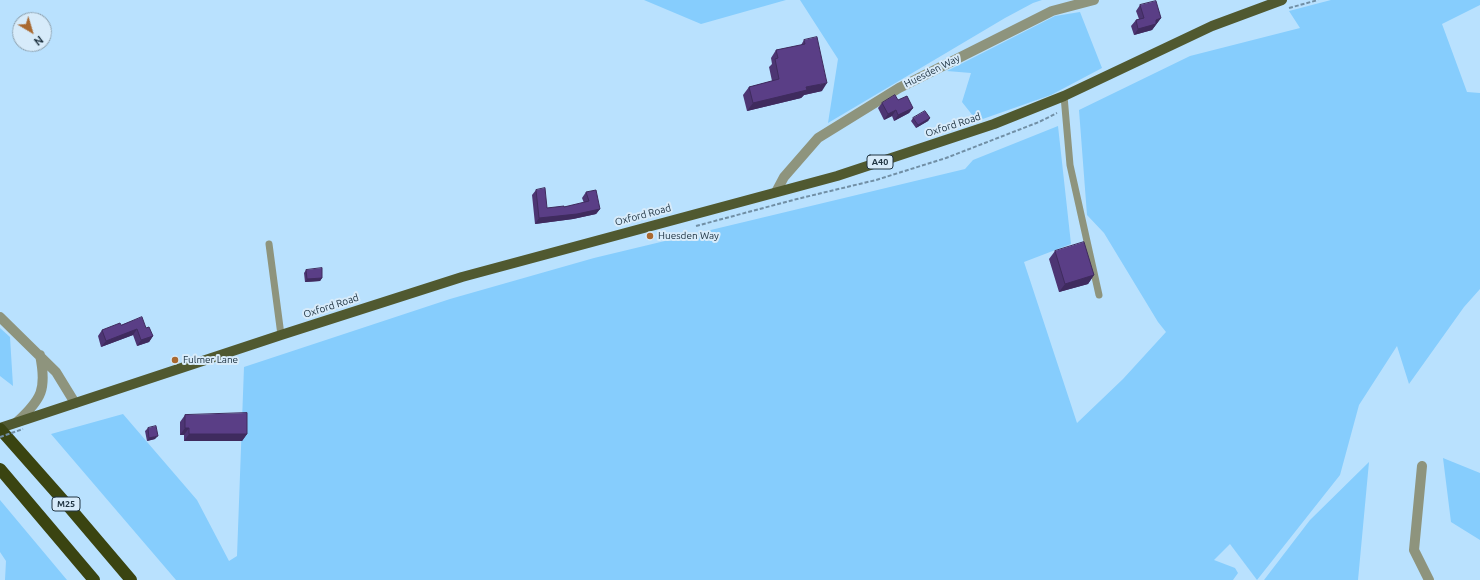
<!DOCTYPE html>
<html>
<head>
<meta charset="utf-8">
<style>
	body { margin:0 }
	#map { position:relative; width:1480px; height:580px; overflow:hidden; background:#b9e1fe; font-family:Ubuntu,sans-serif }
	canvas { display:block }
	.north { position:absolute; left:12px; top:12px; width:40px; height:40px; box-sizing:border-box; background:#d7ebfa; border:1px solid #8ea2b0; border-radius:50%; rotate:142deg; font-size:11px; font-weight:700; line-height:16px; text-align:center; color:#203442 }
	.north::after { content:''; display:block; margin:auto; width:14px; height:18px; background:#a96931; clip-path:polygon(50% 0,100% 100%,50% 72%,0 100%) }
</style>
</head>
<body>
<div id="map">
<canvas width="1480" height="580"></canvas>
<div class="north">N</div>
</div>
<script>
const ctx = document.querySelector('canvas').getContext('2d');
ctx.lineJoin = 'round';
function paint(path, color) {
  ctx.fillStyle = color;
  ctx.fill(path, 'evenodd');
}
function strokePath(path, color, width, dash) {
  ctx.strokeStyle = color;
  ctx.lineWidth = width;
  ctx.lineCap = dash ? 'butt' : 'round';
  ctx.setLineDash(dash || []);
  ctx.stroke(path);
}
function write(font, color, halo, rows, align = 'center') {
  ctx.font = font + ' Ubuntu,sans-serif';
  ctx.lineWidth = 4;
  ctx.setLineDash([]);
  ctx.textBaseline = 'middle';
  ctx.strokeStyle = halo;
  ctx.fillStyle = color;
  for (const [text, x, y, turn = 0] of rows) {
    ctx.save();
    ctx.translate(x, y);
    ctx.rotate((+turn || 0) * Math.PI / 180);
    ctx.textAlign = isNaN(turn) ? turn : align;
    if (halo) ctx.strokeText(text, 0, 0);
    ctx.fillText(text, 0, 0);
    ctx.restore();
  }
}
paint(new Path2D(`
	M644,0H786L701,24Z
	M800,0H1042L1033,3L1005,18L828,123L838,59Z
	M1331,0H1480V5L1442,24L1467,92L1480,93V289L1464,307L1409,384L1397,346L1359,405L1340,475L1257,580L1230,544L1214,560L1235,568L1238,573L1233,580H176L51,434L123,414L197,500L229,561L237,556L244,367L450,299L594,258L965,169L973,160L1058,126L1071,244L1024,262L1077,423L1123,379L1166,332L1158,322L1104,233L1087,215L1079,110L1190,56L1300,28L1289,11Z
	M1080,12L1102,68L1051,95L977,121L962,102L971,73L947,71L1055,16Z
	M0,328L10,337L13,386L0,376Z
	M1443,458L1480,473V540L1451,522Z
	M1369,462L1358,580H1264L1310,520Z
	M0,500L67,580H5L6,561L0,552Z`), '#86cdfd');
strokePath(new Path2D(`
	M1289,8L1318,0
	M696,226L797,199L876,180L946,158L1039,122L1057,113`), '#718fa5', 2, [4, 2]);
strokePath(new Path2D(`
	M1064,96L1070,165L1099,295
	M269,244L281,335`), '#8e947d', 7);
strokePath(new Path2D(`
	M776,192L784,177L818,138L899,88L1052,11L1094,0
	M0,317L56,372L75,403
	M17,422C42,399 47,389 40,355
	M1422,466L1414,550L1429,580`), '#8e947d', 10);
strokePath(new Path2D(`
	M0,428L281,335L462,277L837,176L994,124L1064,96L1212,26L1282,0`), '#505930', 10);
strokePath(new Path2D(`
	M0,429L69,507L131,580
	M0,469L94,580`), '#3a4411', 12);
strokePath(new Path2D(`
	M0,437L23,429`), '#718fa5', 2, [4, 2]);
paint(new Path2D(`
	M1140,5L1161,18L1152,30L1134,35L1131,26L1136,20L1139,19L1136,11Z
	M804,40L822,91L804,95L801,98L747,111L743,95L749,87L772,81L769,67L772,64L771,58L776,50L801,45Z
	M898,100L913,108L909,113L894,121L892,116L884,120L878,108L882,103Z
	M913,118H930L928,121L916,128L911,121Z
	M536,190L547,208L564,207L584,203L582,198L586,192L600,209L596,214L573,219L535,224L532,195Z
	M1055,251L1094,275L1088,284L1059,292L1049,259Z
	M306,270L322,278L320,281L305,282L304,273Z
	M121,325L146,328L153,336L149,342L137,346L133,335L101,347L98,336L102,330Z
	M185,415L247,434L242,441H184V435H180V422Z
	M148,428L155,439L147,441L145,431Z`), '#4d3573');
paint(new Path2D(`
	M1161,18L1152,30L1134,35L1138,29L1156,20Z
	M827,83L822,91L804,95L801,98L747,111L753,103L806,87Z
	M913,108L909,113L894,121L898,115Z
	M896,110L892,116L884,120L888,114Z
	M930,118L928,121L916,128L918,125Z
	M600,209L596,214L573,219L535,224L539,218Z
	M1094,275L1088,284L1059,292L1065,284Z
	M322,278L320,281L305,282L307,279Z
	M137,329L133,335L101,347L106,341Z
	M153,336L149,342L137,346L141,340Z
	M185,428H189L184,435H180Z
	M189,434H247L242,441H184Z
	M158,436L155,439L147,441L149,438Z`), '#3f2b5e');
const building = new Path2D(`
	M1156,1L1161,18L1156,20V24L1138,29L1136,20L1144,18L1140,5Z
	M817,37L827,83L806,87L807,90L753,103L749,87L779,79L775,59L778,58L776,50L805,44L804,40Z
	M895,95L898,100L907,96L913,108L898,115L896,110L888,114L882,103Z
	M925,111L930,118L918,125L913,118Z
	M545,188L547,208L564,206V207L589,201L586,192L596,190L600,209L577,214L539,218L536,190Z
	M1084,242L1094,275L1065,284L1055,251Z
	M322,268V278L307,279L306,270Z
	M142,317L146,328L149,327L153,336L141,340L137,329L106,341L102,330L120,323L121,325Z
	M247,413V434H189V428H185V415Z
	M156,426L158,436L149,438L148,428Z`);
paint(building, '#5a3e86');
strokePath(building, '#3f2b5e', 1);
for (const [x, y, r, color] of [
	[650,236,4,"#a96931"],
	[175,360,4,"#a96931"]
]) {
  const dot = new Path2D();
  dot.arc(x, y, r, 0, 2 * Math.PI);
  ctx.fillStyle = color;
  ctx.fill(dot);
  strokePath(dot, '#d7ebfa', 1.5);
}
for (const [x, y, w] of [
	[880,162,26],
	[66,504,28]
]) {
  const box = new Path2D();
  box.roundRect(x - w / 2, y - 7, w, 14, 3);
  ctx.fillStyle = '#d7ebfa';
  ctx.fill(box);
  strokePath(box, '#203442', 1);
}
write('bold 9px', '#203442', null, [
	["A40",880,162],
	["M25",66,504]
]);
write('10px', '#203442', '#d7ebfa', [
	["Huesden Way",932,71,-27],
	["Oxford Road",953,125,-18],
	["Oxford Road",643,215,-15],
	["Oxford Road",331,306,-18]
]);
write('10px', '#203442', '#d7ebfa', [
	["Huesden Way",658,236],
	["Fulmer Lane",183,360]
], 'left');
</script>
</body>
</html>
